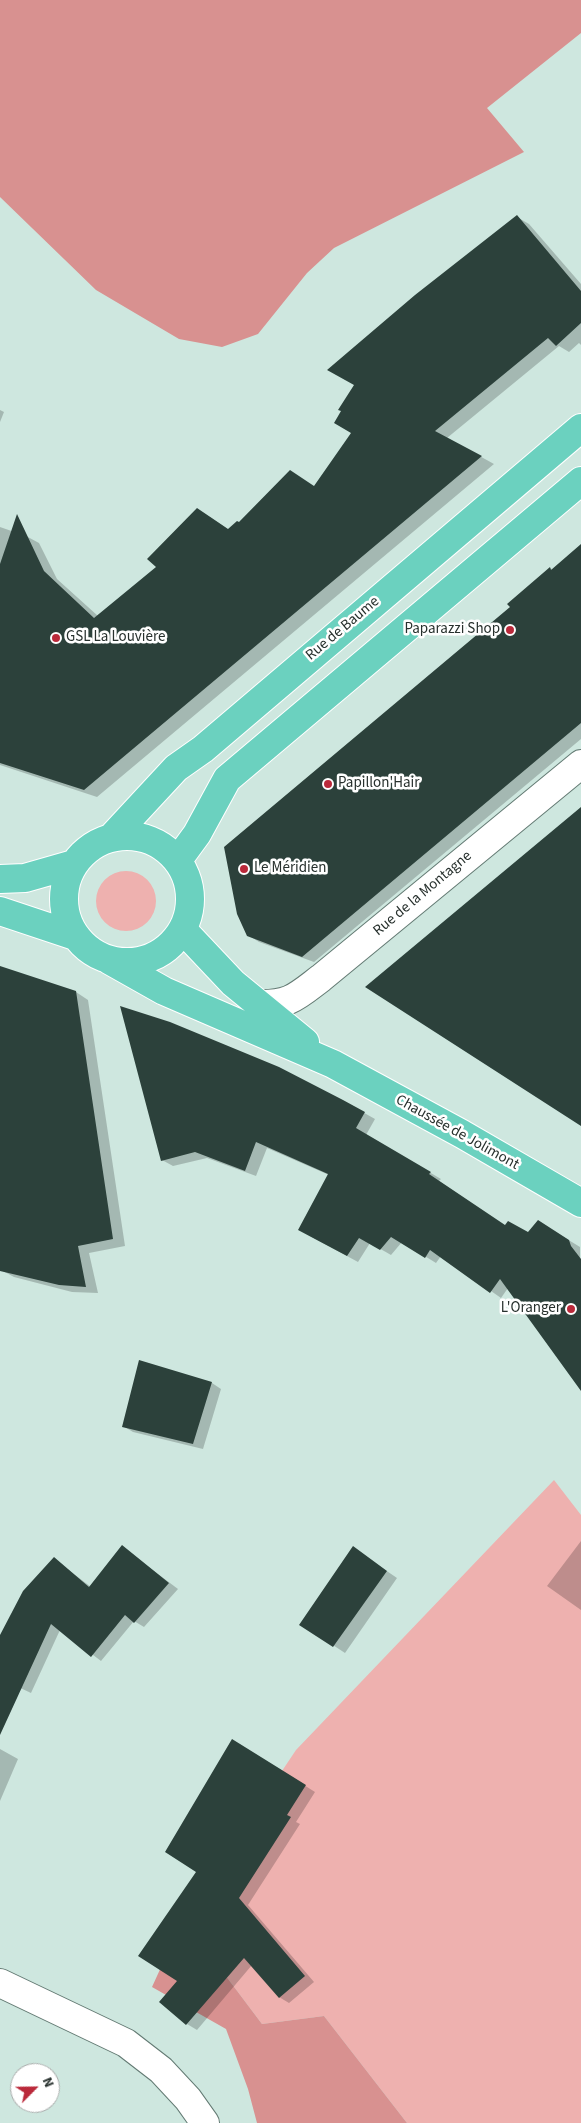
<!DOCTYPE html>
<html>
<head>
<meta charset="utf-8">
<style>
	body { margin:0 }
	#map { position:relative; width:581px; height:2123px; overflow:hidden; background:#cee7df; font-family:"Source Sans 3",sans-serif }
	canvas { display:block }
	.north { position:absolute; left:10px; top:2063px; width:50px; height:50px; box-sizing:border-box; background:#fff; border:1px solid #a9acab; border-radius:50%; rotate:67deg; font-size:14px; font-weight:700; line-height:20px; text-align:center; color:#27302d }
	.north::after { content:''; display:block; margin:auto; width:18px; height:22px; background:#ba293a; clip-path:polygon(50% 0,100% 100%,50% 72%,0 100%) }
</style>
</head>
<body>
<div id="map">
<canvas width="581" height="2123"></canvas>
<div class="north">N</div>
</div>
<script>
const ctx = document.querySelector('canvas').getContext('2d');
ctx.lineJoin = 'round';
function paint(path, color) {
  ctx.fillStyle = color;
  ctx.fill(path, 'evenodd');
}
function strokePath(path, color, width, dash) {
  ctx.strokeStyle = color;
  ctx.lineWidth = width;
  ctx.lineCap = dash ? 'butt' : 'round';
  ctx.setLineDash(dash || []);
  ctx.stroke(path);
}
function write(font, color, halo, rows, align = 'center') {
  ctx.font = font + ' "Source Sans 3",sans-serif';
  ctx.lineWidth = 5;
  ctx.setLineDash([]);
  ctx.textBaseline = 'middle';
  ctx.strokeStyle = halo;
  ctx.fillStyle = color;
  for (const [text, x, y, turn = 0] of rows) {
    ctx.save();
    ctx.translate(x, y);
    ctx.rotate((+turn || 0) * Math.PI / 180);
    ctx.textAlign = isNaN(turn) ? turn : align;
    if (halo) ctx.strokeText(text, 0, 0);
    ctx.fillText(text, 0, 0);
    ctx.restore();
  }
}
paint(new Path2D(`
	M96 901a30 30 0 1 1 60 0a30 30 0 1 1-60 0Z
	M554,1480L581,1515V2123H407L324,2016L262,2024L183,1919L296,1750Z`), '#eeb1af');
paint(new Path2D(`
	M0,0H581V33L487,108L524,152L334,248L307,273L258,334L222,347L179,339L96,290L0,197Z
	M183,1919L262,2024L324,2016L407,2123H257L248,2089L226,2029L152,1987Z`), '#d89190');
paint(new Path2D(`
	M517,217L529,224L581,284V345L579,343L569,352L559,346L447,438L494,464L97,797L0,765V527L26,536L39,543L57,579L98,616L158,566L210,517L229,530L315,487Z
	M0,410L4,412L0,422Z
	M581,547V739L314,962L259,942L248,935L512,607L550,568L553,570Z
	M0,968L76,992L88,1000L125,1246L89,1253L98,1293L72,1292L14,1277L1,1270Z
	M343,1101L375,1119L366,1135L441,1179L439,1181L505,1226L528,1233L549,1228L580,1247L581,1388L508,1288L501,1298L441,1256L436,1263L402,1242L391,1255L370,1243L358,1262L310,1236L329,1175L267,1148L256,1176L207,1158L173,1166L162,1160Z
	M212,1383L221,1389L203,1449L133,1432L123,1426Z
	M581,1541V1610L547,1586Z
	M122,1547L178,1589L144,1627L134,1621L101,1661L60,1630L31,1693L14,1685L0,1715V1638L54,1559L91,1587Z
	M353,1548L397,1578L345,1653L301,1624Z
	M242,1746L315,1792L296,1822L300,1824L248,1905L314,1982L289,2003L279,1997L252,1965L197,2030L187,2024L179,1981L198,1872Z
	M0,1749L18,1759L0,1801Z`), '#0003');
paint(new Path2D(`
	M517,215L581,291V323L556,346L548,338L435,431L482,456L84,790L0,763V564L17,514L44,571L94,618L156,567L147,559L197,508L228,529L237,521L239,522L290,470L314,486L351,433L334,423L341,411L338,410L354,385L327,370L415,295Z
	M581,544V723L302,957L247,936L237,914L224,847L510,607L507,604L550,567L551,570Z
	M581,807V1126L365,987Z
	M0,966L76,991L113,1239L78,1246L86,1287L59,1285L0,1271Z
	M120,1006L170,1022L279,1067L343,1100L365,1112L356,1128L431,1172L429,1174L505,1225L508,1221L528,1232L538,1220L569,1240L571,1246L581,1259V1391L500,1279L490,1293L430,1250L425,1258L391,1237L380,1250L359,1238L347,1256L298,1230L328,1174L256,1142L245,1171L195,1152L161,1161Z
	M139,1360L212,1382L193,1444L122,1427Z
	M122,1545L169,1583L134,1623L125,1615L91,1657L51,1624L0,1735V1635L23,1591L54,1557L89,1587Z
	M353,1546L387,1571L333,1647L299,1625Z
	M232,1739L306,1785L287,1815L291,1817L239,1898L305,1976L279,1998L244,1958L186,2025L159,2002L177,1981L138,1956L196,1872L165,1852Z`), '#2c413b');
const minor = new Path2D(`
	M257,1004C290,1005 296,997 321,978L581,764
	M0,1983L126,2043L161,2070L188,2099L205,2123`);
const major = new Path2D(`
	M64 899a63 63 0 1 1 126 0a63 63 0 1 1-126 0Z
	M112,837L176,768L203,749L581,428
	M178,860L197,834L227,779L581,481
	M0,879L25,878L74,864
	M0,911L75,936
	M183,930L233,983L305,1042
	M109,960L164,991L333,1064L462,1134L581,1203`);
strokePath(minor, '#637a73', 30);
strokePath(major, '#fff', 30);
strokePath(minor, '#fff', 28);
strokePath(major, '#6bd1bf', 28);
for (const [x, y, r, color] of [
	[510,630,5,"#ba293a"],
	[56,638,5,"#ba293a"],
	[328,784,5,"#ba293a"],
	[244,869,5,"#ba293a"],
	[571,1309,5,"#ba293a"]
]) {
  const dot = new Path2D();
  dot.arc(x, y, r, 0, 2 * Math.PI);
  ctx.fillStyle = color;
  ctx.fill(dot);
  strokePath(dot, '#fff', 2);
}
write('15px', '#27302d', '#fff', [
	["Rue de Baume",343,629,-40],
	["Rue de la Montagne",423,894,-40],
	["Chaussée de Jolimont",457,1133,29]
]);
write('15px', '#27302d', '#fff', [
	["Paparazzi Shop",500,630,"right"],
	["GSL La Louvière",66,638],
	["Papillon'Hair",338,784],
	["Le Méridien",254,869],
	["L'Oranger",561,1309,"right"]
], 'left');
</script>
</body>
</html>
